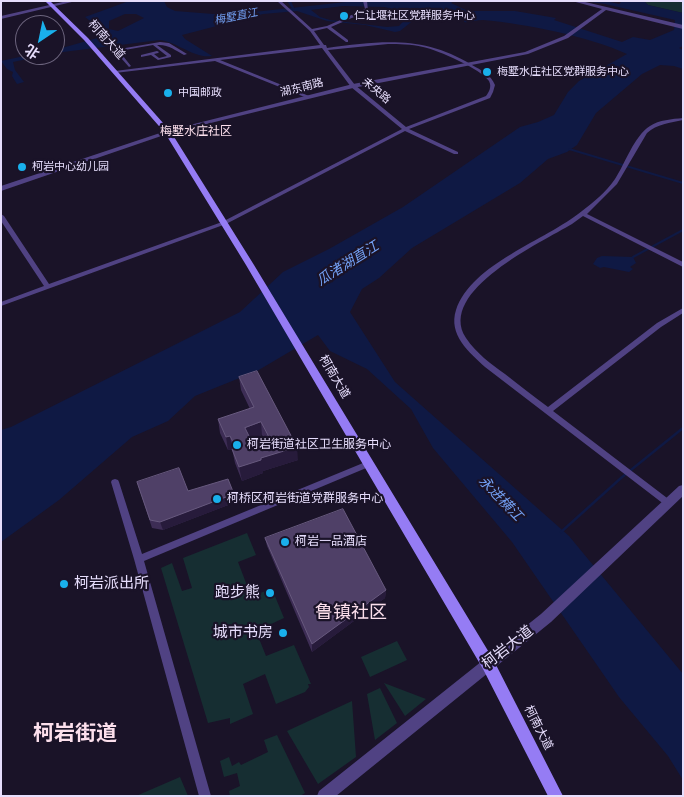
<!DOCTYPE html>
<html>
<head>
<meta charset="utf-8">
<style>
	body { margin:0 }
	#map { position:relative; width:684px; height:797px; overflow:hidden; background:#1a1328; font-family:"DejaVu Sans","Noto Sans SC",sans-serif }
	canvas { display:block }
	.frame { position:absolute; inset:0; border:2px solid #e6ddfc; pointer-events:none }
	.north { position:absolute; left:15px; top:15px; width:50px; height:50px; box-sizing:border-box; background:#1a1328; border:1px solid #6c647d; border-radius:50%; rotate:214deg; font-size:14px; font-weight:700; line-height:20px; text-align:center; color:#e6ddfc }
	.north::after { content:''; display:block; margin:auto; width:18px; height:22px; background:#19b0ec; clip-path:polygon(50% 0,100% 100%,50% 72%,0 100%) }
</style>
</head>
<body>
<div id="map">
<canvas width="684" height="797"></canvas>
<div class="frame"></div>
<div class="north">北</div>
</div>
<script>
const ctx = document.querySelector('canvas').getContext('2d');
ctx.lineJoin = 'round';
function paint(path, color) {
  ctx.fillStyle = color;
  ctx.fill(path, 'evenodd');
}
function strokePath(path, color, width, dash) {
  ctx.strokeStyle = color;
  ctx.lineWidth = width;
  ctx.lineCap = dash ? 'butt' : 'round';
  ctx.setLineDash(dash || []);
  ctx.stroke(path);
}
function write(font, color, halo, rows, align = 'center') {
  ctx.font = font + ' "DejaVu Sans","Noto Sans SC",sans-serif';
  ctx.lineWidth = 4.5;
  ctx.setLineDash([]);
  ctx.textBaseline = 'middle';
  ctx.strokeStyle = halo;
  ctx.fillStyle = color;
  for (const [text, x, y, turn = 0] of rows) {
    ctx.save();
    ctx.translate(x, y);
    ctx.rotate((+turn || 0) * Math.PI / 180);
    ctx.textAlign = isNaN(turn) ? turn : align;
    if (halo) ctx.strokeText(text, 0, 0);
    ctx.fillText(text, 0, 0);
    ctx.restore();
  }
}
paint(new Path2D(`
	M644,1H683V13L648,5Z
	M247,533L256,555L238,562L251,596L272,589L284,618L256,631L266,656L294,645L311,684H308L309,687L305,692L276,704L265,674L243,684L253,714L230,724V718L208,723L161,568L172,563L182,591L192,588L183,558Z
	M397,641L407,660L370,677L361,657Z
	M384,683L426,699L405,716Z
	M380,688L397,723L375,740L367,694Z
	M352,701L356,757L318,784L287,731Z
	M277,735L305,793L300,796H230L229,791L240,786L237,773L224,777L220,761L229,757L232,766L239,762L241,765L268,752L264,740Z
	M180,777L188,796H136Z`), '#162e32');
paint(new Path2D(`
	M129,1H164L167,7L175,11L226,15L346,2L454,1L451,3L468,11H515L556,18L554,20L622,42L633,37L650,40L674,30L675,20L605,4L590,2L606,1L619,4L622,1H644L648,5L683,13V46L679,48L683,50V69L674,66L660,65L642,74L596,113L577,145L567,152L548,159L520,183L412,248L379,278L362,289L350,312L395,382L569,536L683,674V780L668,756L619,697L512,542L433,448L411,409L367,369L330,351L318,335L257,371L195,396L168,421L132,437L59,500L1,542V430L11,427L240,312L283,272L329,249L403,207L520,127L538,122L554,115L568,92L579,81L627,54C588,36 526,24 483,20C476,20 470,23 464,22L466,16L443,10H434L420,15L400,31L395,32L365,25L327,21L297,11L263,14L182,35L185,39L212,56C195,59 177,42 160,40L55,53V50L104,36L102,30L85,17ZM343,6L384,7L411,13L399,26L387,27L330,20L320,17L311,10ZM125,14H136L144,18L118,31L109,29V21Z
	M29,55H46L13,62L15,70L24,82L17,84L12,76L13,72L7,69L1,61Z
	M602,256L633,257L636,263L630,267L633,269L629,272L604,267L600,268L593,264L597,258Z`), '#0f1944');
strokePath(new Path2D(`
	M569,149L683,183
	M633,257L683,230`), '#0f1944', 2);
strokePath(new Path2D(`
	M561,532L621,478L683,428`), '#0f1944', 2.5);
paint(new Path2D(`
	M287,1H291L295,10H293Z`), '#0f1944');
paint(new Path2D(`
	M277,1H281L312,29L327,26L365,9L363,1H367L368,11L331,27L348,40V42H346L327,28L314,31L324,45H326L327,48C381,41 423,35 472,65C481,70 491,75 495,85L493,92L490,98L409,129L458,152V154H454L405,131L226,224L1,306V302L44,286L1,221V214L4,216L49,284L222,222L402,129L351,87L322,48L220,60L309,96V98H307L215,61L115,73L113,72L115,71L320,45L310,31ZM388,44C399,44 411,44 423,47C438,50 481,69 489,81C492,87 489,92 486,96L406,127L355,85L328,50Z
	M160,42L169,43L187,54L184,55C175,50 168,44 157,45L171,55V57L158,60L151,55L141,57V55L157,51L159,52L158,53L154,54L159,58L167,56L153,45L119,51L131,66L129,67L114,50Z
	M683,118V120C670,123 657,124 647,133L617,184L587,214L683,262V267L583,216L572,224C542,242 436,291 466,338C476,353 491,364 505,374C519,385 533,396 548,407L657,323L683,308V313L661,327L553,411L671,501L672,503L671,505L668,507L665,505L485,367C469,352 448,335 456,310C472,263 545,241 582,211C594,202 606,192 615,179C625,164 634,136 650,126C659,120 672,119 683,118Z
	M368,461L371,462L372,464L371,466L144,561L211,796H199L134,559L111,482L112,480L115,479L118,480L119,482L142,554Z`), '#504283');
paint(new Path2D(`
	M67,1H76L1,19V16Z
	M572,1H581L683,25V29L606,10L568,38L528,54L353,88L170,133L1,191V186L166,131L353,84L525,52L564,36L602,9Z
	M683,485V496L551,622L336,796H317L319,791L541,614L679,486Z`), '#504283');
paint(new Path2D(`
	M45,1H50L88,38L171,132L254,265L493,659L563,796H548L483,669L246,265L165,133L84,40Z`), '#957cf4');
paint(new Path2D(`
	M239,377L298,460L263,471V473L242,481L235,463L232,449L228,450L220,433L218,419L250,409L241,390ZM262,435L264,438L252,442L251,440Z
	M137,482L188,491L236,502L163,530L152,528Z
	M265,538L386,590L385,598L312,652L267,546Z`), '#3d2d55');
paint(new Path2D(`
	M261,422L262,435L247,441L245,428Z
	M230,436L232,449L228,450L226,437Z
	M297,447L298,460L263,471V473L242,481L239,467L261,458Z
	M234,494L236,502L163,530L160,522Z
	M386,590L385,598L312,652V644Z`), '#271b3b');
const building = new Path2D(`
	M257,371L297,447L261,458V460L239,467L232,449L236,448L230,436L226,437L218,419L254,407L239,377ZM261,422L269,437L252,442L245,428Z
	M179,468L188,491L228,479L234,494L160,522L150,520L137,482Z
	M343,509L386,590L312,644L265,538Z`);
paint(building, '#4f4067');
strokePath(building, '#67597e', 1);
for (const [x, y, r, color] of [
	[344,16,5,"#19b0ec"],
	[487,72,5,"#19b0ec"],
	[168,93,5,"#19b0ec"],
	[22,167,5,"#19b0ec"],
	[237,445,5,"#19b0ec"],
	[217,499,5,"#19b0ec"],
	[285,542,5,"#19b0ec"],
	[64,584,5,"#19b0ec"],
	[270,593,5,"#19b0ec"],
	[283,633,5,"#19b0ec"]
]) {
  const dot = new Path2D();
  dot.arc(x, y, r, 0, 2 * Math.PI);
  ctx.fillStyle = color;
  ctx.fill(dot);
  strokePath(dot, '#1a1328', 2);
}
write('11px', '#e6ddfc', '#1a1328', [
	["仁让堰社区党群服务中心",354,16],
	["梅墅水庄社区党群服务中心",497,72],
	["中国邮政",178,93],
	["柯岩中心幼儿园",32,167]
], 'left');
write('italic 11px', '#73a0f4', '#1a1328', [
	["梅墅直江",236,17,-11]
]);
write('11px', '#e6ddfc', '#1a1328', [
	["湖东南路",302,88,-14],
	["未央路",376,91,40]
]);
write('12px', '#e6ddfc', '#1a1328', [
	["柯南大道",106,40,48],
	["柯南大道",334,377,59],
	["柯南大道",538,728,63]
]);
write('12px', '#fcdfec', '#1a1328', [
	["梅墅水庄社区",196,132]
]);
write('12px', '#e6ddfc', '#1a1328', [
	["柯岩街道社区卫生服务中心",247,445],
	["柯桥区柯岩街道党群服务中心",227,499],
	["柯岩一品酒店",295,542]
], 'left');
write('italic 14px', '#73a0f4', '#1a1328', [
	["瓜渚湖直江",348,264,-32],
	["永进横江",500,499,46]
]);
write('15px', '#e6ddfc', '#1a1328', [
	["柯岩派出所",74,584,"left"],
	["跑步熊",260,593],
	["城市书房",273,633]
], 'right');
write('15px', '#e6ddfc', '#1a1328', [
	["柯岩大道",508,648,-38]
]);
write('18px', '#fcdfec', '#1a1328', [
	["鲁镇社区",351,613]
]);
write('bold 21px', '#fcdfec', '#1a1328', [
	["柯岩街道",75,735]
]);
</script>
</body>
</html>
